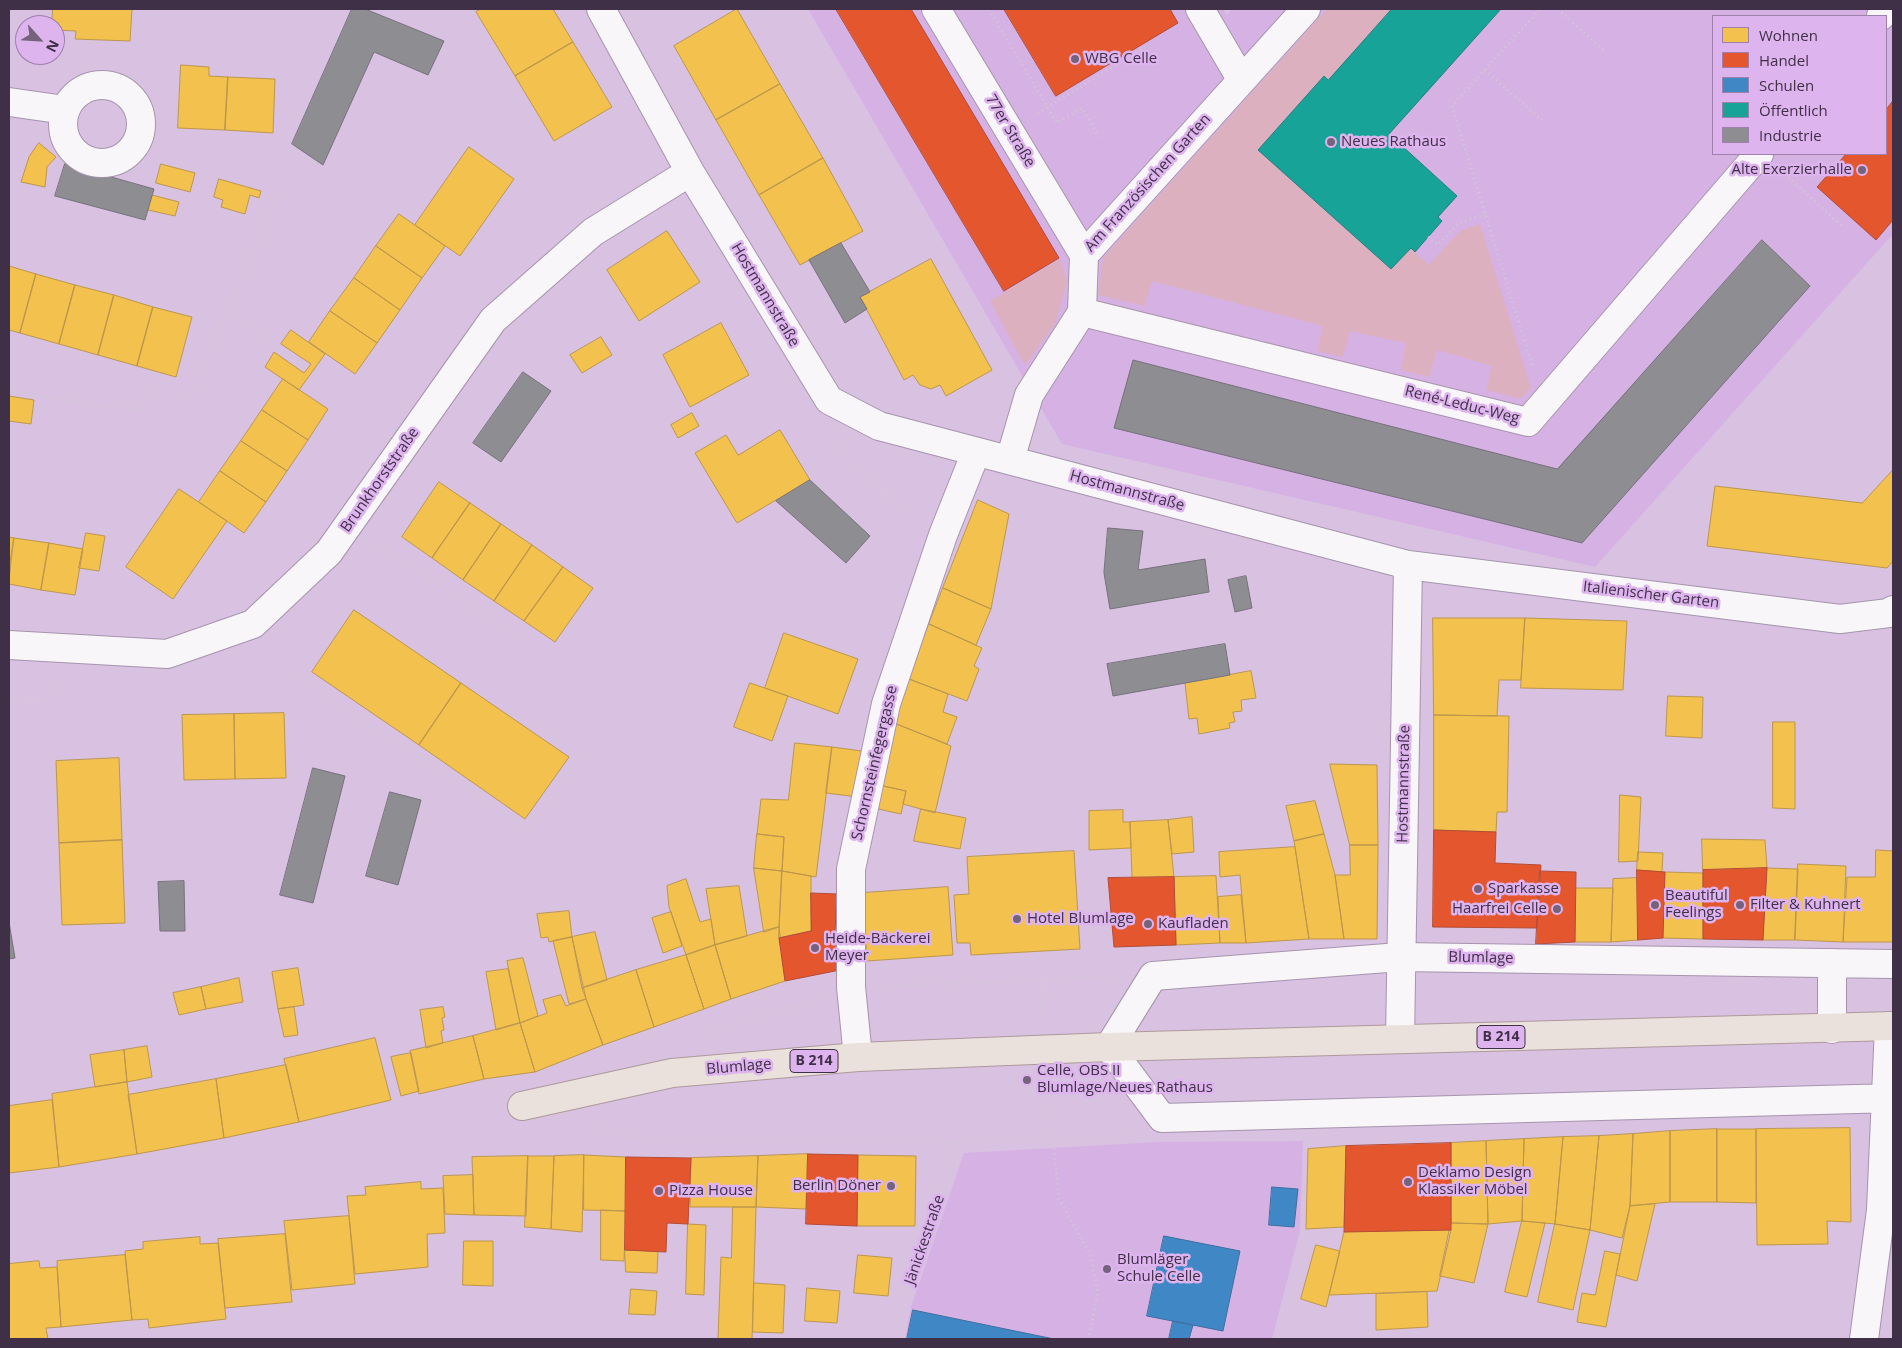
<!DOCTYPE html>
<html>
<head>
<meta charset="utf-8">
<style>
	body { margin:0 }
	#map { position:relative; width:1902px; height:1348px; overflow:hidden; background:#d8c1e1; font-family:"Open Sans",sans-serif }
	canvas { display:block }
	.frame { position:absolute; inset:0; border:10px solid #403047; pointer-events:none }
	.legend { position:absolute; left:1712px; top:15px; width:175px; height:140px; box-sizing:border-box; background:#deb4ee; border:1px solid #9f7fab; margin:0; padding:6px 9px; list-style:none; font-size:15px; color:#403047 }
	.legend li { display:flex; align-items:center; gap:10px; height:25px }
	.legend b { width:25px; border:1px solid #9f7fab }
	.north { position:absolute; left:15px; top:15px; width:50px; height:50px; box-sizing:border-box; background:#deb4ee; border:1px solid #9f7fab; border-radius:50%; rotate:116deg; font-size:14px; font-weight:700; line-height:20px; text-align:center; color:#403047 }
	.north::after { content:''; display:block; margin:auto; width:18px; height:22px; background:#75637d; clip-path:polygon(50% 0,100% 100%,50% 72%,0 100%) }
</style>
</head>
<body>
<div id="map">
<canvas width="1902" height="1348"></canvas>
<div class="frame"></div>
<ul class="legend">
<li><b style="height:14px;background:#f2c14e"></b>Wohnen</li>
<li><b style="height:14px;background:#e4572e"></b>Handel</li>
<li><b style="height:14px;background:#3f88c5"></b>Schulen</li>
<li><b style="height:14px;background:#17a398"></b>Öffentlich</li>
<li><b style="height:14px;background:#8d8d92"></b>Industrie</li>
</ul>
<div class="north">N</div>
</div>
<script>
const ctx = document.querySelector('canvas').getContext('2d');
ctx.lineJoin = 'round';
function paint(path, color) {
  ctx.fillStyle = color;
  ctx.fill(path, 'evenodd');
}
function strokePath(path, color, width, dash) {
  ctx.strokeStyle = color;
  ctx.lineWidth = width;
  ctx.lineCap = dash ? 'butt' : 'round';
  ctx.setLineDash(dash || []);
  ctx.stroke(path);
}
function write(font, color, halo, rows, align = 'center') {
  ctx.font = font + ' "Open Sans",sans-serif';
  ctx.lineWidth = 5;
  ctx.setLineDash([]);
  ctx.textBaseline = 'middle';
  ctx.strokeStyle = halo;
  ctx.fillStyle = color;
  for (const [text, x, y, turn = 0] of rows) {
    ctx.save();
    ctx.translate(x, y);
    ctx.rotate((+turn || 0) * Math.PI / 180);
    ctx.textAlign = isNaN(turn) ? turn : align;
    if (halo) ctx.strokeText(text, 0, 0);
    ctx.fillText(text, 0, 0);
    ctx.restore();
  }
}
paint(new Path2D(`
	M808,9H1223L1227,15L1231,9H1893V234L1595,567L1062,444ZM1713,16H1886V154H1713Z
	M1303,1141L1300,1231L1272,1339H905L911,1307L964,1153L1158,1142Z`), '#d6b2e4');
paint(new Path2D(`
	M1327,9H1392L1328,80L1324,76L1258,150L1391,269L1411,248L1429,265L1460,231L1480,224L1531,388L1520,399L1486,390L1492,366L1437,350L1429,377L1401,370L1406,343L1350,331L1343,357L1317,351L1323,326L1152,281L1145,306L1098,295L1103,258Z
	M1060,259L1067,281L1055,324L1025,365L990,301Z`), '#dcb0bf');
const homes = new Path2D(`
	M53,9H132L130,41L75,39L76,31L55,30V25H52Z
	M481,9H553L573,42L515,76L476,12Z
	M737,9L780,84L716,120L674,46Z
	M573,42L612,107L554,141L515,76Z
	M181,65L209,67V76L228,77L225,130L178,128Z
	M228,77L275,79L273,133L225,130Z
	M780,84L823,158L759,195L716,120Z
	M39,143L56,157L47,167L45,187L21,182L29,157Z
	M469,147L514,179L460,256L415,225Z
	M823,158L863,231L800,265L759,195Z
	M161,164L195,173L190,192L156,183Z
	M219,179L261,191L259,198L250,195L245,214L221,207L223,200L214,197Z
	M152,195L179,202L175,216L148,210Z
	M399,214L445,246L422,278L376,246Z
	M667,231L700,282L639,321L607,270Z
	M376,246L422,278L400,310L354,278Z
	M931,259L992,370L946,396L940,385L931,389L920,385L913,375L904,380L860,297Z
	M9,266L36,274L20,333L9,330Z
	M36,274L75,285L59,344L20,333Z
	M354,278L400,310L377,343L330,311Z
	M75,285L114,295L98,355L59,344Z
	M114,295L153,307L137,366L98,355Z
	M153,307L192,317L176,377L137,366Z
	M330,311L377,343L355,374L309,342Z
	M721,323L749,375L690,407L663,355Z
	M291,330L325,354L299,390L265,367L274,352L304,373L311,364L281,344Z
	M601,337L612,355L582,373L570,355Z
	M283,379L328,409L308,440L262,410Z
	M9,396L34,400L31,424L9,421Z
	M262,410L308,440L287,471L241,441Z
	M692,413L699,426L678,438L671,425Z
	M780,430L810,480L737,523L695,453L726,435L738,455Z
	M241,441L287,471L266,502L220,471Z
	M1893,470V561L1887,568L1707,546L1715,486L1862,503Z
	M220,471L266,502L244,533L199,502Z
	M439,482L470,503L432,558L402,537Z
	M179,489L227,521L173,599L126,567Z
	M978,500L1009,514L991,609L943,588Z
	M470,503L501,524L463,580L432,558Z
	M501,524L532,545L494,601L463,580Z
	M86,533L105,536L99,571L79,568Z
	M9,537L14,538L9,569Z
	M14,538L49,543L41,590L9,584Z
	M49,543L83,549L75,595L41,590Z
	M532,545L563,567L524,621L494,601Z
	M563,567L593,588L555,642L524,621Z
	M943,588L991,609L976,645L929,624Z
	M354,610L461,683L419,745L312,672Z
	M1433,618H1525L1521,680H1499L1497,716L1434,715Z
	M1525,618L1627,621L1623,690L1521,688Z
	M929,624L982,648L974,666L979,669L967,701L909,679Z
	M784,633L858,659L838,714L765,688Z
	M1251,671L1256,698L1241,700L1242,711L1233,712L1235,722L1229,723L1230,728L1199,734L1197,718L1189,719L1185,683Z
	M909,679L948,694L943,712L957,717L947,744L894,723Z
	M461,683L569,757L525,819L419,745Z
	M750,683L788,696L772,741L734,727Z
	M1668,696L1703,697L1702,738L1666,736Z
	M284,713L286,778L235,779L234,714Z
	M234,714L235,779L184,780L182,715Z
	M1434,715L1509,716L1507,812H1497L1496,832L1434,830Z
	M1773,722H1795V809L1773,808Z
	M894,723L951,746L935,813L903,804L906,791L879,785Z
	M795,743L832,747L816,877L782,871L784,837L757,834L761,799L788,800Z
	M832,747L862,751L858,797L826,793Z
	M119,758L122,840L59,843L56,761Z
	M1330,764L1377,765L1378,845H1350Z
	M879,785L906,791L901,814L874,808Z
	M1620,795L1641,797L1638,861L1619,862Z
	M1315,801L1324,834L1294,841L1286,806Z
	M921,809L966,818L960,849L914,841Z
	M1123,810V822H1130L1131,848L1089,850V811Z
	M1192,817L1194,852L1172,854L1168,820Z
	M1168,820L1174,877L1132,878L1130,822Z
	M757,834L784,837L782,871L754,868Z
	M1324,834L1335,875L1344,939H1309L1294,841Z
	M1702,839L1765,840L1767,868L1703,870Z
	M122,840L125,923L62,925L59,843Z
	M1350,845H1378L1377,939H1344L1335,875H1350Z
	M1295,847L1309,939L1246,943L1240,875L1220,877L1219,852Z
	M1876,850L1893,851V942H1843L1847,877H1875Z
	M1074,851L1080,949L971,955L970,943H957L954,895L969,894L967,857Z
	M1638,852L1663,853L1662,872L1637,870Z
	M1798,864L1846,866L1843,942L1795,940Z
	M754,868L782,871L779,927L764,932Z
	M1767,868L1798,869L1795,940H1763Z
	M782,871L811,876V931L779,938Z
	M1665,872L1703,873V939L1663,938Z
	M1216,876L1220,943L1176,945L1174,877Z
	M1637,878L1638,940L1611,942L1613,879Z
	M686,879L700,922L711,919L715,945L686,955L669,907L667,886Z
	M739,886L747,936L715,945L706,889Z
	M948,887L953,955L867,961L863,893Z
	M1575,888H1613L1611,942H1575Z
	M1241,895L1246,943H1220L1218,897Z
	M569,911L572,937L549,942L548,937L541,938L537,914Z
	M671,912L682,946L663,953L652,918Z
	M779,927L785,981L731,999L715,945Z
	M595,932L607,980L582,988L572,937Z
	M572,937L586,999L569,1004L553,941Z
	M715,945L731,999L704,1009L686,955Z
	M686,955L704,1009L654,1027L636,970Z
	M523,958L538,1016L520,1023L507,961Z
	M298,968L304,1005L278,1009L272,972Z
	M508,969L520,1023L496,1030L486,972Z
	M636,970L654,1027L603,1045L582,988Z
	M239,978L243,1002L206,1009L201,987Z
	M201,987L206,1009L179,1015L173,993Z
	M561,995L566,1006L586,999L603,1045L535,1072L520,1023L547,1013L543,1000Z
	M294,1007L298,1035L284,1037L278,1009Z
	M443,1007L445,1017L442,1018L444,1030L441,1031L443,1043L426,1048L420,1010Z
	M520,1023L535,1072L484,1079L473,1036Z
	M473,1036L484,1079L419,1094L410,1051Z
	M375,1038L391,1100L299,1122L284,1059Z
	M147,1046L152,1077L127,1082L124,1050Z
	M124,1050L127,1082L95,1087L90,1055Z
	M411,1053L419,1091L401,1096L391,1057Z
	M286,1065L299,1122L224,1138L216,1079Z
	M216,1079L224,1138L137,1154L128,1095Z
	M127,1082L137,1154L59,1167L52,1094Z
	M52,1100L59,1167L9,1173V1106Z
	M1850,1128L1851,1222L1827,1221L1828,1244L1757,1245L1756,1129Z
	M1717,1129H1756V1203L1717,1202Z
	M1717,1129V1202H1670V1131Z
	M1670,1131V1202L1630,1206L1633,1134Z
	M1633,1134L1630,1206L1622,1238L1590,1230L1599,1136Z
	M1599,1136L1590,1230L1555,1224L1563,1137Z
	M1563,1137L1555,1224L1522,1221L1524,1139Z
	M1524,1139L1522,1221L1488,1224L1486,1141Z
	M1486,1141L1488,1224L1451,1223V1143Z
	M1346,1146L1344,1227L1306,1229L1308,1149Z
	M808,1154L807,1209L756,1207L758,1156Z
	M584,1155L626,1157V1211L584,1210Z
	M584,1155L582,1232L551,1229L554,1156Z
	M858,1155L916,1156L915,1226H857Z
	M528,1156L526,1216L474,1215L472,1157Z
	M528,1156H554L551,1229L525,1227Z
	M758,1156L756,1207H690L691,1158Z
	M473,1175L474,1215L445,1214L443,1176Z
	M421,1182V1189L443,1188L445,1233L427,1234L428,1267L355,1274L347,1196L366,1195L365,1187Z
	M1655,1204L1637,1281L1616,1275L1630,1206Z
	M733,1207H756L752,1339H718L721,1257L731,1258Z
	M601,1210L626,1211L624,1261L601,1260Z
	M349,1216L355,1284L292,1290L284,1221Z
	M1522,1221L1545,1223L1527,1297L1505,1292Z
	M1451,1223L1488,1224L1474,1283L1440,1276Z
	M688,1224L706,1225L704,1295L686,1294Z
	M1555,1224L1590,1230L1573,1310L1538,1302Z
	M1451,1230L1437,1291L1329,1295L1344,1232Z
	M285,1234L292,1302L225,1308L218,1239Z
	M200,1237V1244L218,1243L226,1319L149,1328L148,1319L132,1320L125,1251L143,1249V1242Z
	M464,1241H493V1286L463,1285Z
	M1316,1245L1340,1251L1326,1307L1301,1299Z
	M625,1250L658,1251L657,1273L626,1272Z
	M1605,1251L1620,1254L1606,1327L1577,1322L1582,1293L1595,1295Z
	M125,1255L132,1320L61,1327L57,1261Z
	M858,1255L892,1258L888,1296L854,1293Z
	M39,1261L40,1268L57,1267L61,1327L46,1328L48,1339H9V1264Z
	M754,1283L785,1285L783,1333L753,1332Z
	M807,1288L840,1291L837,1323L805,1321Z
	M631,1289L657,1291L655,1315L629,1314Z
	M1427,1292L1428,1327L1376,1330V1294Z`);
paint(homes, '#f2c14e');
strokePath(homes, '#bd964c', 1);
const shops = new Path2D(`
	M836,9H911L1059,258L1004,291Z
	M1004,9H1170L1178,23L1056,96Z
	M1893,101V220L1876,240L1817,187L1846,154H1886V110Z
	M1434,830L1496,832L1495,863L1541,865L1537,928L1433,927Z
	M1767,868L1763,940L1703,939V870Z
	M1637,870L1665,872L1663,938L1638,940Z
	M1540,871L1576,872L1575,942L1536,944Z
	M1174,877L1176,945L1114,947L1108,878Z
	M811,893L837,894L835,931L840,970L785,981L779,938L811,931Z
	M1451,1143V1230L1344,1232L1346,1146Z
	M808,1154L858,1155L857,1226L806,1224Z
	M626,1157L691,1158L688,1224L667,1223L666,1252L625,1250Z`);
paint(shops, '#e4572e');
strokePath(shops, '#b34b36', 1);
const schools = new Path2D(`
	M1272,1187L1298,1189L1294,1227L1269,1225Z
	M1164,1236L1240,1251L1223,1331L1147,1316Z
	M913,1310L1054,1339H907Z
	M1173,1321L1193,1325L1189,1339H1169Z`);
paint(schools, '#3f88c5');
strokePath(schools, '#3f6e9f', 1);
const public = new Path2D(`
	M1392,9H1501L1389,134L1457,196L1438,217L1442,221L1415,252L1411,248L1391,269L1258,150L1324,76L1328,80Z`);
paint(public, '#17a398');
strokePath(public, '#238080', 1);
const industry = new Path2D(`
	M352,9H365L444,41L428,75L374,52L323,165L292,144Z
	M65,164L154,189L145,220L55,196Z
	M1762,240L1810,286L1582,543L1114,428L1133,360L1557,469Z
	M841,243L870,292L860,297L867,309L845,323L809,260Z
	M523,372L551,391L501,462L473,443Z
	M810,480L870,536L846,563L776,501Z
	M1108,528L1143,531L1138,570L1205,559L1209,592L1110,609L1104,573Z
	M1246,576L1252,608L1235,612L1228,580Z
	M1225,644L1230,675L1113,696L1107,664Z
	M313,768L345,776L313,903L280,895Z
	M390,792L421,800L398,885L366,876Z
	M184,881L185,931H160L158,882Z
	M9,922L15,958L9,959Z`);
paint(industry, '#8d8d92');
strokePath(industry, '#76717c', 1);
const minor = new Path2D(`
	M601,9L690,172L829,400L879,426L1408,565L1840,619L1889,613L1893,610
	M936,9L1084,255
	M1200,9L1241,79
	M1881,16L1887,9
	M63 124a39 39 0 1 1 78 0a39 39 0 1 1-78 0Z
	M9,102L65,110
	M1082,312L1528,422L1759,154
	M1010,460L1029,395L1082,312L1084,255L1306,9
	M9,645L167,654L253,624L329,552L493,320L593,232L690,172
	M1832,963V1029
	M1893,964L1400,957L1153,976L1109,1047L1162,1118L1893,1098
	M1400,1039L1408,565
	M858,1057L851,987V869L886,704L943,535L976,452
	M1864,1339L1881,1210L1889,1026`);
const major = new Path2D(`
	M522,1106L672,1073L858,1057L1109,1047L1893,1026`);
strokePath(minor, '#a694ad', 30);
strokePath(major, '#ad999a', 30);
strokePath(new Path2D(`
	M989,9L1057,123L1082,108L1099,137
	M1558,9L1604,51
	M1485,70L1542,120
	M1038,113L1145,47
	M1785,174L1843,227
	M283,183L228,311L307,369
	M1428,237L1438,245L1459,223L1485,214
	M1532,365L1452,106L1540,9
	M9,392L136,410L157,386
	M188,399L228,311
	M831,439L832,444L882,491L914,515
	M376,543L522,641
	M291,671L530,830L579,756L534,725
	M9,699L47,700L52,682
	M1041,980L1042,1016
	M886,986L1112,977
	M703,1034L819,998
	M1047,1084L1059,1199L1090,1254L1098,1291L1089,1338
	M595,1126L646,1141H1105L1130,1131
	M894,1339L902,1306L950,1169L949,1141`), '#d1cad4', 3, [1, 4]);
strokePath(minor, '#f9f6fa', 28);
strokePath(major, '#eae1dd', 28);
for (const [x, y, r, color] of [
	[1075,59,5,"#75637d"],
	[1331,142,5,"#75637d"],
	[1862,170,5,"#75637d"],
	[1478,889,5,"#75637d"],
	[1655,905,5,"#75637d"],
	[1740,905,5,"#75637d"],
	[1557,909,5,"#75637d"],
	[1017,919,5,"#75637d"],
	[1148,924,5,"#75637d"],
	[815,948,5,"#75637d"],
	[1027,1080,5,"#75637d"],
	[1408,1182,5,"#75637d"],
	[891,1186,5,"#75637d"],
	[659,1191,5,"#75637d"],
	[1107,1269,5,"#75637d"]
]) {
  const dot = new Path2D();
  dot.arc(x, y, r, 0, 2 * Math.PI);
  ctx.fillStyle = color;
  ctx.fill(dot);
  strokePath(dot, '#deb4ee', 2);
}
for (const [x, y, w] of [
	[1501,1037,48],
	[814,1061,48]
]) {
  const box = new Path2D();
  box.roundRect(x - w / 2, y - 11.5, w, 23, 4);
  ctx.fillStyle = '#deb4ee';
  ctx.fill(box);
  strokePath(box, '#403047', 1);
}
write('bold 14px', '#403047', null, [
	["B 214",1501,1037],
	["B 214",814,1061]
]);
write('15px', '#403047', '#deb4ee', [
	["WBG Celle",1085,59],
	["Neues Rathaus",1341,142],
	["Alte Exerzierhalle",1852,170,"right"],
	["Sparkasse",1488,889],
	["Beautiful",1665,896],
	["Feelings",1665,913],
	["Filter & Kuhnert",1750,905],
	["Haarfrei Celle",1547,909,"right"],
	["Hotel Blumlage",1027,919],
	["Kaufladen",1158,924],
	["Heide-Bäckerei",825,939],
	["Meyer",825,956],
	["Celle, OBS II",1037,1071],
	["Blumlage/Neues Rathaus",1037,1088],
	["Deklamo Design",1418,1173],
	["Klassiker Möbel",1418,1190],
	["Berlin Döner",881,1186,"right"],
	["Pizza House",669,1191],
	["Blumläger",1117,1260],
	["Schule Celle",1117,1277]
], 'left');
write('15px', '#403047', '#deb4ee', [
	["77er Straße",1010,131,59],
	["Am Französischen Garten",1148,183,-48],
	["Hostmannstraße",765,295,59],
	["René-Leduc-Weg",1462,405,14],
	["Brunkhorststraße",380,480,-55],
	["Hostmannstraße",1127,491,15],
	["Italienischer Garten",1651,595,7],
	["Schornsteinfegergasse",875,763,-77],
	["Hostmannstraße",1404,784,-89],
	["Blumlage",1481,958,1],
	["Blumlage",739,1067,-5],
	["Jänickestraße",925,1240,-71]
]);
</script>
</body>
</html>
